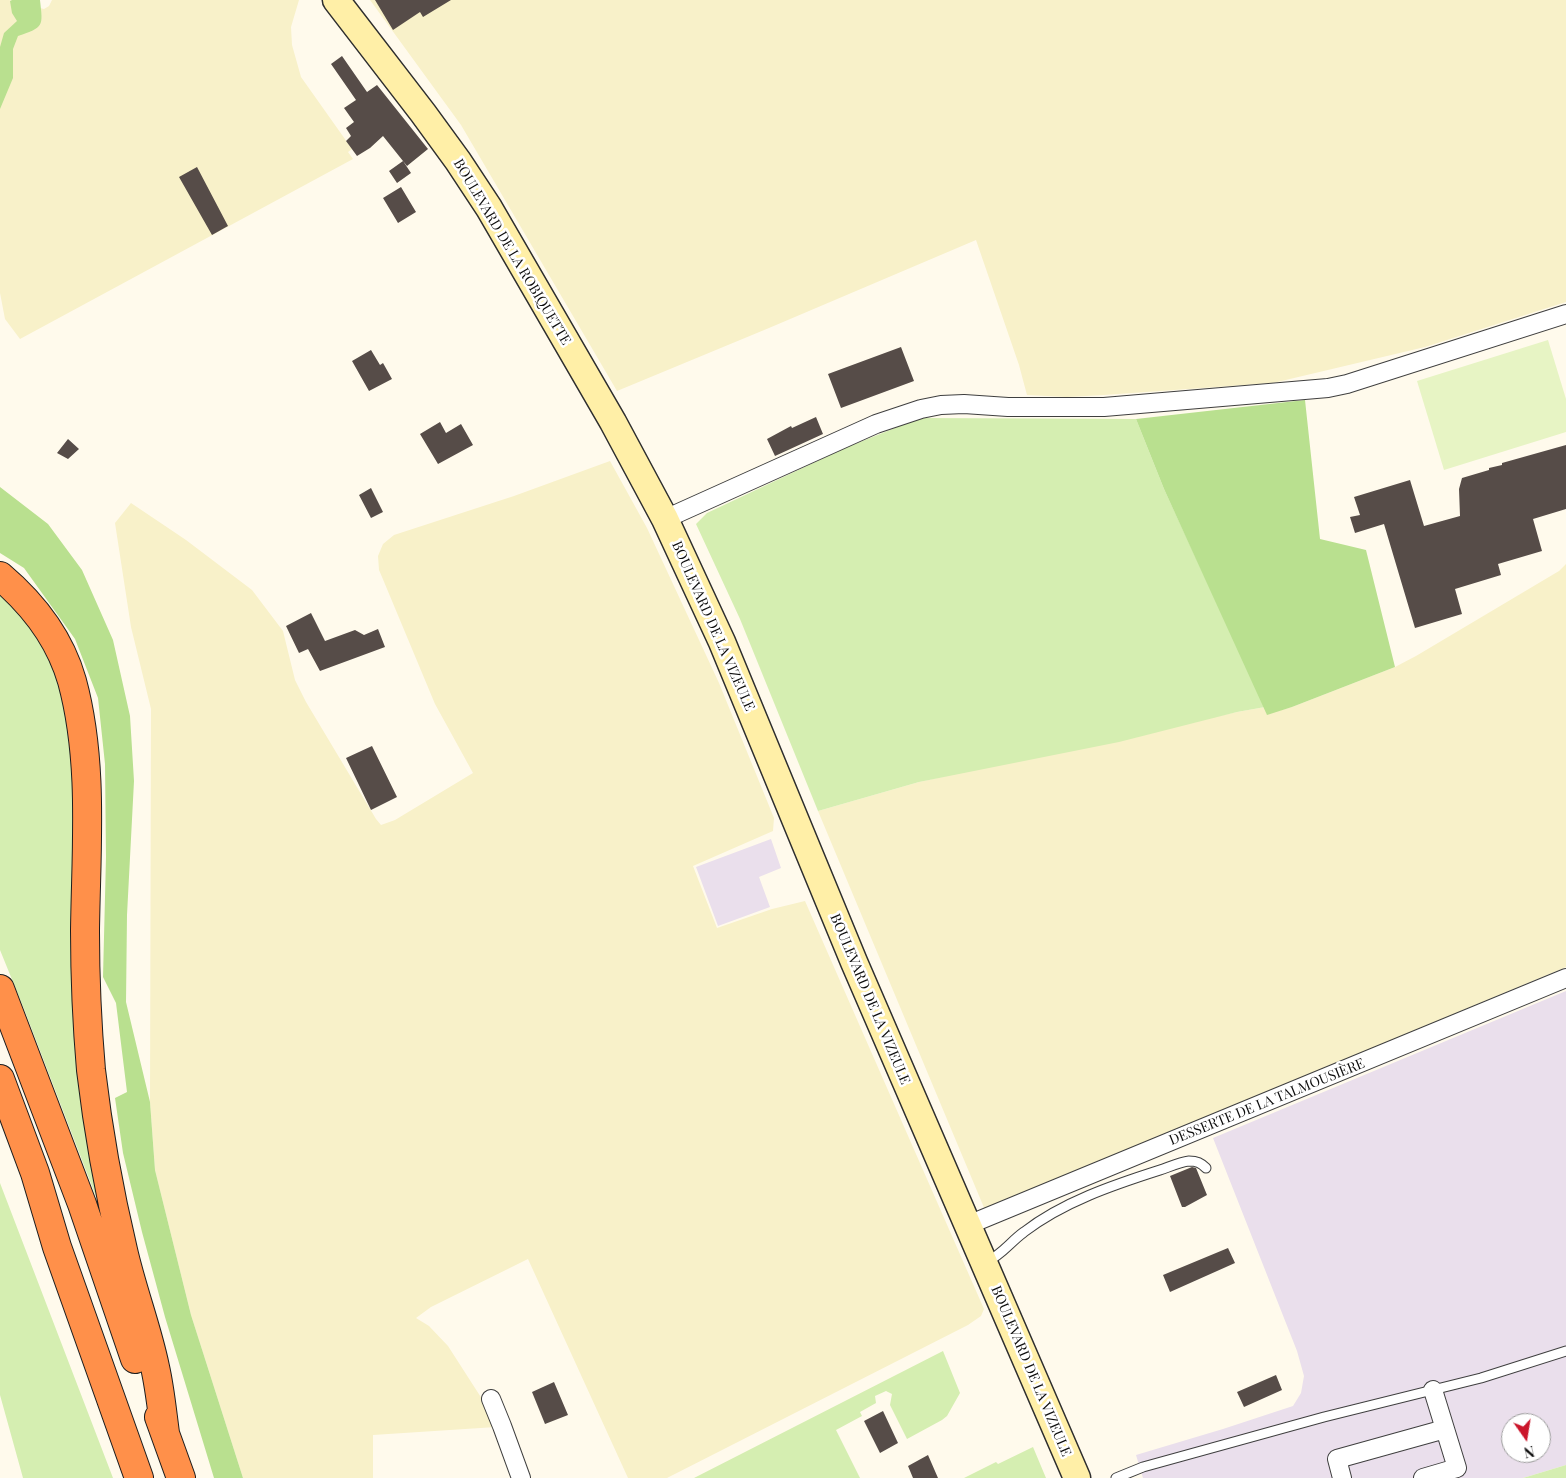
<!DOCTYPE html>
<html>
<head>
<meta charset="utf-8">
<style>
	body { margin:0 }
	#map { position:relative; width:1566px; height:1478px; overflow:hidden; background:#fffaec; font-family:"Playfair Display",serif }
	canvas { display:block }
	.north { position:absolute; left:1501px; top:1413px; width:50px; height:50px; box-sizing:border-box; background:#fff; border:1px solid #9e9e9e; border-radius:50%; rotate:167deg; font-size:14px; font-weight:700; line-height:20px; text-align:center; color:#0c0c0c }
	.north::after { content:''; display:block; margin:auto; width:18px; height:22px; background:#cb162b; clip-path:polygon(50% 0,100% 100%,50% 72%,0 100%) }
</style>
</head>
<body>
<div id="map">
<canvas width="1566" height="1478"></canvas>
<div class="north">N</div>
</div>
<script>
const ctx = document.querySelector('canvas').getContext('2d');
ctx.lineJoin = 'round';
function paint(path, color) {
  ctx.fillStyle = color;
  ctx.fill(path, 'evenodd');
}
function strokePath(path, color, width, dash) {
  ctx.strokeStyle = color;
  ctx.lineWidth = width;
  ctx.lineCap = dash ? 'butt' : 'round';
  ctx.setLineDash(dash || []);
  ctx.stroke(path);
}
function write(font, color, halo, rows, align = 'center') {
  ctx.font = font + ' "Playfair Display",serif';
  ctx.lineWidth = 5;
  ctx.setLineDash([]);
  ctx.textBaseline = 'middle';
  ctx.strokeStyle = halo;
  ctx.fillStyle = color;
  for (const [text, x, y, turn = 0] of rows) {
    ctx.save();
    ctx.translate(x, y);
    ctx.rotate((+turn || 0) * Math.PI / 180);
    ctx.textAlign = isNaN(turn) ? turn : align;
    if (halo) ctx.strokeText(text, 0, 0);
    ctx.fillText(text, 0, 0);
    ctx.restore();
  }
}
paint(new Path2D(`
	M771,839L781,868L759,877L770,907L718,926L696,867Z
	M1566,991V1465L1523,1478H1143L1136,1455L1223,1429L1293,1406L1301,1393L1304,1376L1297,1351L1213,1138ZM1511,1423H1541V1453H1511Z`), '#eadfec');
paint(new Path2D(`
	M0,0H9L44,9L49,6L52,0H299L291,27L292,45L301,77L352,149L348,152L353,159L20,339L5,319L0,293Z
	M370,0H1566V302L1425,347L1273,383L1104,395L1067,397L1027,395L1019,365L976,240L769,328L617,391L461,125Z
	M610,461L647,528L719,683L774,818L773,831L693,866L717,928L772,909L805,901L984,1309L981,1316L968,1325L667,1478H628L528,1259L431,1307L416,1318L429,1326L448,1346L484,1402L496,1427L373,1435V1478H243L191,1315L155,1170L150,1102L151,709L131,627L115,523L131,503L186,540L252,590L283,631L295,680L306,702L376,819L381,825L395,820L473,773L435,704L382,577L379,570L378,556L383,544L394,535L514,496Z
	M1566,564V967L985,1210L818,811L919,782L1237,712L1265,707L1267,714L1292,707L1395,667L1416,656L1559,571Z`), '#f8f1c9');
paint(new Path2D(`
	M920,418L1136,419L1164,489L1265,707L1237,712L1119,742L919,782L818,811L740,619L696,524L707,513L845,448Z
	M0,592L17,608L52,659L71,720L100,1207L24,1009L0,950Z
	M0,1183L113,1478H23L0,1395Z
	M943,1351L960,1393L947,1416L942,1420L907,1439L890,1405L892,1394L886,1391L875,1396L876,1403L860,1412L862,1416L836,1430L860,1478H694Z
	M1033,1447L1046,1478H964L996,1462L998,1464Z
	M1566,1465V1478H1523Z`), '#d5eeb1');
paint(new Path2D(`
	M12,0H40C43,27 44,27 18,36L13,49V78L0,109V47L4,33L17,21L12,13L10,1Z
	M1305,400L1320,539L1366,550L1395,667L1292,707L1267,715L1164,489L1136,419Z
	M0,487L48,524L82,570L113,640L130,716L134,781L127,915L126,1002L150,1102L155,1170L191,1315L243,1478H214L165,1317L142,1232L123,1153L115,1098L127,1092L116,1003L103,977L106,857L105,764L98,698L75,639L24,568L0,553Z`), '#b9e08f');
paint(new Path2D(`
	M1548,340L1566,399V432L1444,470L1417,381Z`), '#e7f4c4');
paint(new Path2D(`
	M375,0H451L423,17L420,12L393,30Z
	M342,56L367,92L377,85L428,149L407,166L383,136L370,148L357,156L346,141L351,136L346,128L354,122L344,108L356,100L331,64Z
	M403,161L411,173L397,183L389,171Z
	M197,167L228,226L212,235L179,177Z
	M401,187L416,212L398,223L383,198Z
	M901,347L914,381L841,408L828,374Z
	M371,350L380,365L383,363L392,379L369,391L352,361Z
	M816,417L823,434L775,456L767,439L791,426L792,428Z
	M440,422L446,433L461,424L473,445L438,464L420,434Z
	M68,439L79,449L68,459L57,453Z
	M1566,445V509L1533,519L1542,551L1498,564L1501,575L1455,589L1462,614L1415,628L1384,524L1355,533L1350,517L1360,515L1354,497L1410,480L1424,526L1460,516L1459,489L1462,478L1489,470V468L1502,465V463Z
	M371,488L383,512L371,518L359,495Z
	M311,613L325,641L355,630L364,635L378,629L385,647L320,671L308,649L299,653L286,626Z
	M372,746L397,797L371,810L346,758Z
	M1192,1167L1196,1168L1207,1195L1185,1207H1182L1170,1176Z
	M1228,1248L1235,1263L1170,1292L1163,1275Z
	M1276,1375L1282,1390L1244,1407L1237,1392Z
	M554,1382L568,1415L545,1424L532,1392Z
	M883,1411L898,1443L880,1453L864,1421Z
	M928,1455L938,1478H913L908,1466Z`), '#564c48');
const lane = new Path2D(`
	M985,1263C1004,1253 1009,1243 1024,1232C1063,1202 1113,1185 1160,1170C1169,1167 1180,1162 1189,1161C1197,1161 1201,1163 1206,1168
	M1116,1478L1143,1467L1324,1417L1481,1378L1566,1351`);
const street = new Path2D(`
	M665,519L876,424L921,409L941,405L964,404L1008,407H1104L1328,388L1347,384L1566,314
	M968,1225L1566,978
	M491,1399L502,1426L521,1478
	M1342,1478L1337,1459L1445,1429
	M1423,1478L1457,1468L1433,1390`);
const secondary = new Path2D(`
	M336,0L423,113L458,161L489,208L613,422L665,519L722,642L854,962L1077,1478`);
const highway = new Path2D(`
	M0,576C33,604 60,639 72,681C94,762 86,848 85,931C85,977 87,1024 91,1070C98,1130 109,1191 123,1250C132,1290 147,1328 155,1367C160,1389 162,1411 165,1433
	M0,989L82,1204L135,1359
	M0,1079L35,1173L57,1247L139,1478
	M159,1417L181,1478`);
strokePath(lane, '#3f3f3f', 11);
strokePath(street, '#3f3f3f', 20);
strokePath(secondary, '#2e2e2e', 29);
strokePath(highway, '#1d1d1d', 30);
strokePath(lane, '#fff', 9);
strokePath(street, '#fff', 18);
strokePath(secondary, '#ffefa7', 26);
strokePath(highway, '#ff904a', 28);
write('14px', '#0c0c0c', '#fff', [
	["BOULEVARD DE LA ROBIQUETTE",512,252,59],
	["BOULEVARD DE LA VIZEULE",713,626,66],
	["BOULEVARD DE LA VIZEULE",870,999,67],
	["DESSERTE DE LA TALMOUSIÈRE",1267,1102,-22],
	["BOULEVARD DE LA VIZEULE",1031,1371,67]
]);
</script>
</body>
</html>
